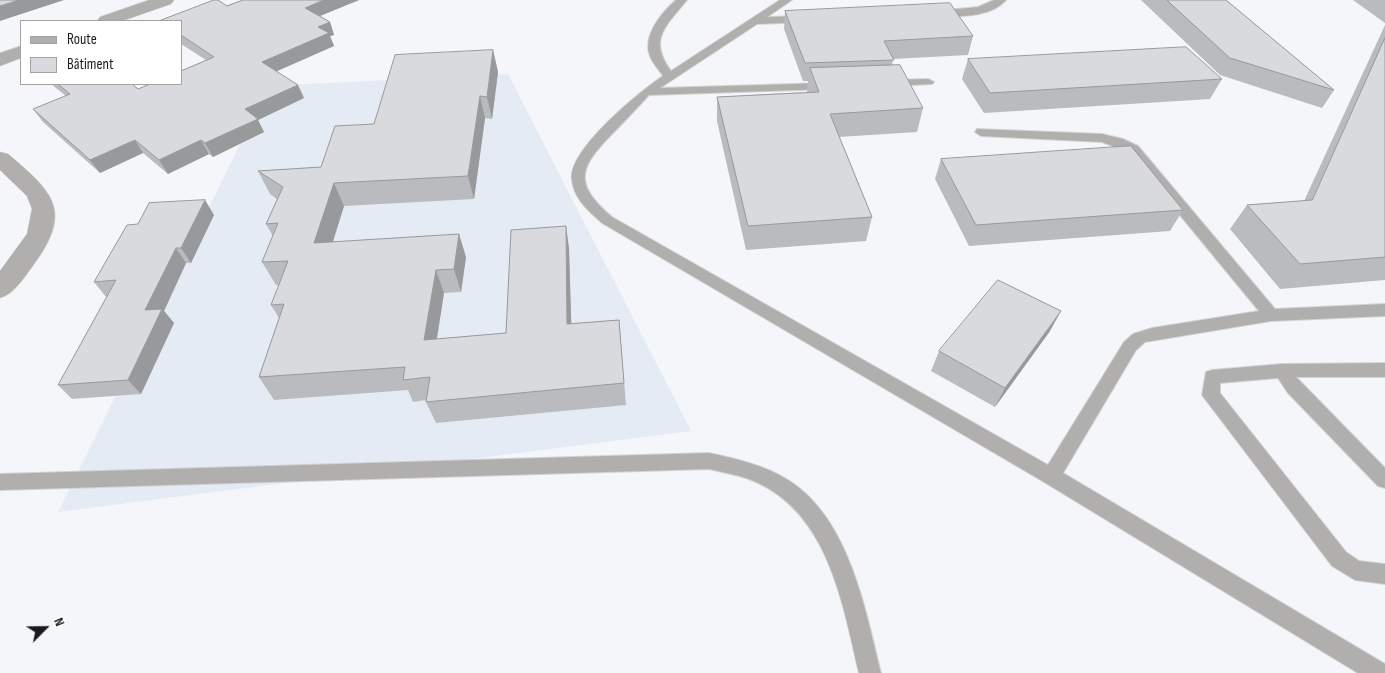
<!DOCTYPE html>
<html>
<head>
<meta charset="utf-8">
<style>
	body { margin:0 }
	#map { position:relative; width:1385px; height:673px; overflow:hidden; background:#f4f6f9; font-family:"Sofia Sans Condensed",sans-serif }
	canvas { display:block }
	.legend { position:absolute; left:20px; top:20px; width:162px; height:65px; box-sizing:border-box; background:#fff; border:1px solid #a3a3a4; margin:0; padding:6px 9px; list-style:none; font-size:15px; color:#1a1a1b }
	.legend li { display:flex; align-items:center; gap:10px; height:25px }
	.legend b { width:25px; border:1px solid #a3a3a4 }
	.north { position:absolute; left:20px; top:603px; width:50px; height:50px; -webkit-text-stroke:4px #fff; paint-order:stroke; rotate:67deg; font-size:14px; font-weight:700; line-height:20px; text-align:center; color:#1a1a1b }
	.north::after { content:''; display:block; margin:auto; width:18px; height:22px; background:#1a1a1b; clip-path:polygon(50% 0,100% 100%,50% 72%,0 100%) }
</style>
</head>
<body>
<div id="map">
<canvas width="1385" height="673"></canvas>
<ul class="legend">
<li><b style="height:6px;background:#b0afad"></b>Route</li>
<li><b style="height:14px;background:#d8dadd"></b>Bâtiment</li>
</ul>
<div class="north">N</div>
</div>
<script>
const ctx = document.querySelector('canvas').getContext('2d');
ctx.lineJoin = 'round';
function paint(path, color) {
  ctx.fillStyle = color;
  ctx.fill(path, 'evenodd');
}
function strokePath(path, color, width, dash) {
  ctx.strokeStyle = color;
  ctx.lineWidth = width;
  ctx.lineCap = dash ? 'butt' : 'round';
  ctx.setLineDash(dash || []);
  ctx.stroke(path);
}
paint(new Path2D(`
	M508,74L691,431L58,512L269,86Z`), '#e5ebf4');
const lane = new Path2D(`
	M676,0H687C667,25 647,39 671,71L780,0H792L767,17L807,16L812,19L807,22L757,24L660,88L828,83L834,86L828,89L649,95C637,108 624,122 611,135C578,169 574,184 612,217L1048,465L1124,342L1133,334L1152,328L1259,311L1128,152L1102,142L981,136L975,132L977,129L1102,134L1123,139L1138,146L1275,309L1385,304V316L1271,321L1145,342L1136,350L1063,473L1385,664V673H1358L1044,482L602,223C589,211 574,199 572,180C567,151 640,91 663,76C659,69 652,63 650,56C642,36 662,12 676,0Z
	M994,0H1006C990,18 959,16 937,17L932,14L937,11L978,7Z
	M928,79L934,82L932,84L888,86L882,83L888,80Z
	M1385,363V377H1296L1385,468V488L1378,486L1288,393L1278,378L1220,383V393L1346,552L1359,561L1385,564V584L1355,580L1332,566L1202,395L1206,372L1212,370L1282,364Z
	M709,453C737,459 764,465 788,480C849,518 865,609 881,673H859C842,600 827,506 746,478C734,474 721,472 709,469L0,490V474Z`);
const street = new Path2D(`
	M149,0H174L171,4L122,21H97L100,17Z
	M21,46V58L0,66V53Z
	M0,152L8,154C54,193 74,211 32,267C23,279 14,294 0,298V271L27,234L32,209L27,196L0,170Z`);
strokePath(lane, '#d1d3d5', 2);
strokePath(street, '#d1d3d5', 1);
paint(lane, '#b0afad');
paint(street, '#b0afad');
paint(new Path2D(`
	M243,0H359L320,16L330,22L334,35L330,36L334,46L277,71L304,98L258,120L264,132L213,157L209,154L168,174L143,153L100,173L43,122L33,109L66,96L51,84H132L138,89L206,60L181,44V21Z
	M1141,0H1226L1334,90L1322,108L1220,75Z
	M1353,0H1385V23Z
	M785,11L973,36L968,55L893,59L892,66L923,108L917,132L839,137L872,217L866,241L746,250L717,121V97L807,92L808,81H803L784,29Z
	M1385,25V280L1280,289L1230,229L1247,205L1304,201Z
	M493,50L498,72L492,119L485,118L474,199L344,206L333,242L466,257L461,292L444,293L437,339L506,333L566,226L569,249L571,324L619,320L626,405L436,423L426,402V400L413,402L408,390L274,400L259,377L279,318L271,305L279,285H276L262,262L273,236L266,224L277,199L270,194L258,171L321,167L374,124Z
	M968,59L1222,79L1210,99L984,113L962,79Z
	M941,159L1183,210L1170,231L969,246L935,179Z
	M214,215L191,263H186L164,311L174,323L141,394L72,399L58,385L107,296L106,297L94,282L138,224Z
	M1050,331L995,407L931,371L939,351Z`), '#babbbe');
paint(new Path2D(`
	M19,0H64L0,21V6Z
	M324,0H359L310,20L305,8Z
	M330,22L334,35L330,36L334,46L268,75L262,62L318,27Z
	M493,50L498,72L492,119L487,97Z
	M298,85L304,98L258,120L264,132L213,157L205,143L245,109Z
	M480,96L485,118L474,199L468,176Z
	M135,140L143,153L100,173L90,160Z
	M201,140L209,154L168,174L159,160Z
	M334,183L344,206L325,266L314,243Z
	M205,200L214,215L191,263L181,248Z
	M566,226L569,249L572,347L567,324Z
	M459,234L466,257L461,292L454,269Z
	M176,248L186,263L164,311L174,323L141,394L128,380L145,310Z
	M436,270L444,293L433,362L424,340Z
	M1061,311L1050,331L995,407L1005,388Z`), '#97999b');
const building = new Path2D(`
	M0,0H19L0,6Z
	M214,0H218L227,6L243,0H324L305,8L330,22L318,27L329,33L262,62L298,85L245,109L258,119L205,143L201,140L159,160L135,140L90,160L33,109L70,94L58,84H132L138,89L150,84H181V71L214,57L181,35V21H159Z
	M1167,0H1226L1334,90L1230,58Z
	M950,3L973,36L884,41L894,60L805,63L785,11Z
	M1385,38V257L1300,264L1247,205L1312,200Z
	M1186,47L1222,79L990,93L968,59Z
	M493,50L487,97L480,96L468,176L334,183L314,243L459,234L454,269L436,270L424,340L506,333L511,230L566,226L567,324L619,320L624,383L426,402L430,377L403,380L405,367L259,377L284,304L271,305L288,261L262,262L278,223L266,224L283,187L258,171L321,167L335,126L374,124L395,55Z
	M900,65L923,108L830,114L872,217L748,226L717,97L819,92L810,68Z
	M1131,146L1183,210L976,225L941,159Z
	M205,200L181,248H176L145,310L162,309L128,380L58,385L116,280L94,282L127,225L138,224L149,203Z
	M998,280L1061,311L1005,388L939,351Z`);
paint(building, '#d8dadd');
strokePath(building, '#97999b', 1);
</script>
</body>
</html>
